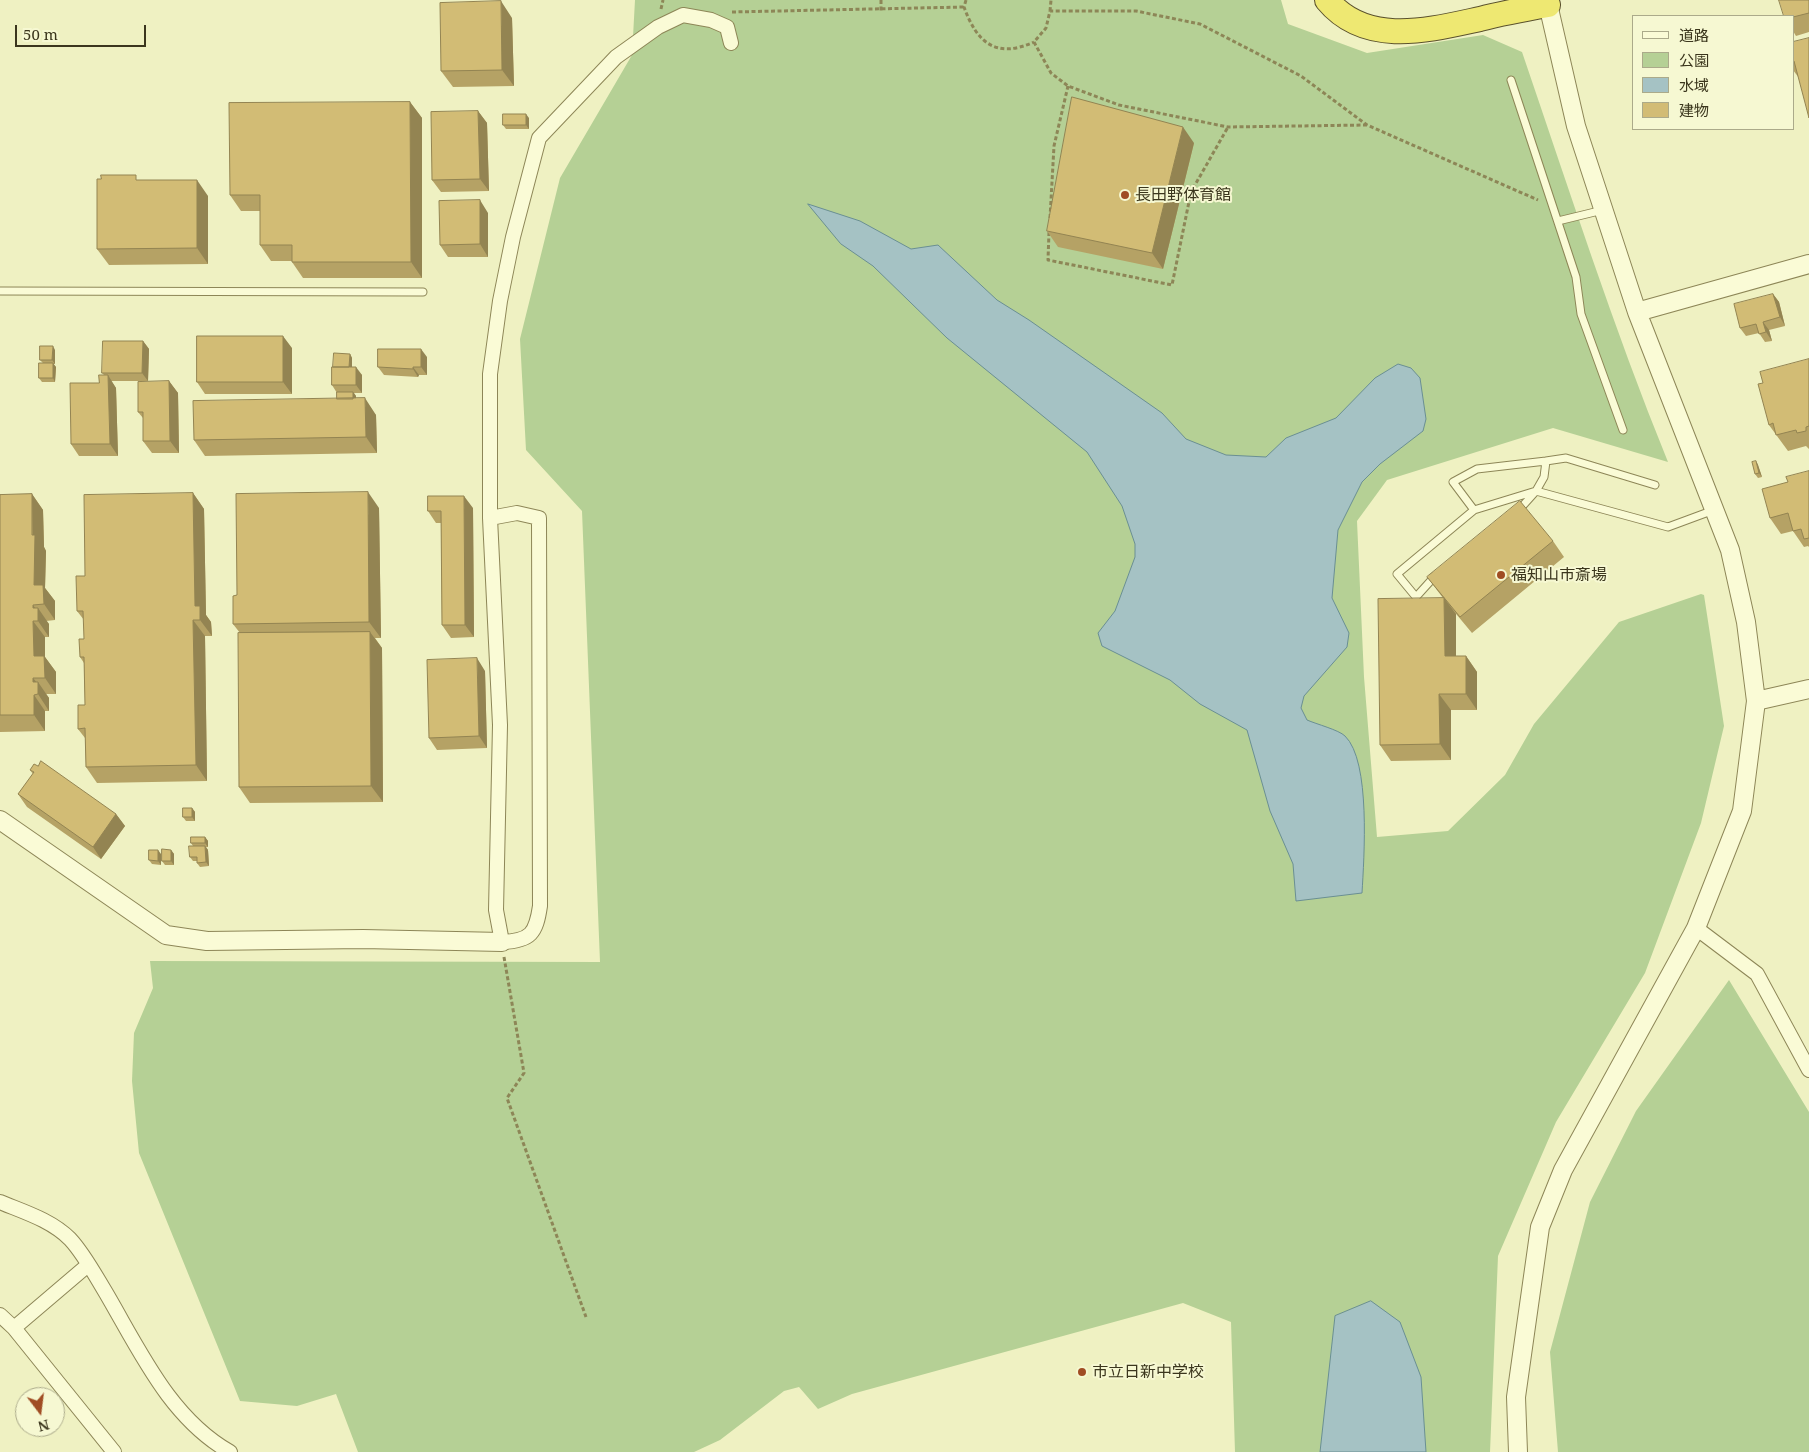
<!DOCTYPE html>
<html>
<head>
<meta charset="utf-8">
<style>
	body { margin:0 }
	#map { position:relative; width:1809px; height:1452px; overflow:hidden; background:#eff1c2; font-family:"Noto Serif","Noto Sans JP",serif }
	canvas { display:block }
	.legend { position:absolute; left:1632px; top:15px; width:162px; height:115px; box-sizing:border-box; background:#f6f8d2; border:1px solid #abaa8a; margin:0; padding:6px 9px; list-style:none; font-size:15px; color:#3b361d }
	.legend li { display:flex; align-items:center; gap:10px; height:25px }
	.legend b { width:25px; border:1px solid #abaa8a }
	.north { position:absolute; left:15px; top:1387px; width:50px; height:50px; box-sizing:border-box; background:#f6f8d2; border:1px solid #abaa8a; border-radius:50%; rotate:165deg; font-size:14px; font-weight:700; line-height:20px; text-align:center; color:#3b361d }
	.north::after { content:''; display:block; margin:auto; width:18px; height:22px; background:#a04d23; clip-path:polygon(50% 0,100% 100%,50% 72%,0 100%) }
	.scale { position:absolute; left:15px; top:25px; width:131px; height:22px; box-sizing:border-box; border:2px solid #3b361d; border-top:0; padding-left:6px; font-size:15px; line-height:18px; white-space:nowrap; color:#3b361d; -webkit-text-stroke:4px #f6f8d2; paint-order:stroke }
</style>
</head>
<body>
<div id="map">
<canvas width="1809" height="1452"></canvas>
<ul class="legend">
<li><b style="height:6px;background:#fafbd6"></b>道路</li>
<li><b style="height:14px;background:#b5d095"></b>公園</li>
<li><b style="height:14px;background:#a5c2c4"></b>水域</li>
<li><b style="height:14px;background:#d2bc75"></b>建物</li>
</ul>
<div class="north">N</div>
<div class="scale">50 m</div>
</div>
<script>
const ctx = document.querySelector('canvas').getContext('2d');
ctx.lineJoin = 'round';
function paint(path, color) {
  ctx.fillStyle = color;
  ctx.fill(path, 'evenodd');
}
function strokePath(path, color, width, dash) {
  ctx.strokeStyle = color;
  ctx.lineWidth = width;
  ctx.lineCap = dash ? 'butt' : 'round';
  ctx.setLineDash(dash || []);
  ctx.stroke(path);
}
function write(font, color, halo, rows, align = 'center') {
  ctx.font = font + ' "Noto Serif","Noto Sans JP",serif';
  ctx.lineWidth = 4;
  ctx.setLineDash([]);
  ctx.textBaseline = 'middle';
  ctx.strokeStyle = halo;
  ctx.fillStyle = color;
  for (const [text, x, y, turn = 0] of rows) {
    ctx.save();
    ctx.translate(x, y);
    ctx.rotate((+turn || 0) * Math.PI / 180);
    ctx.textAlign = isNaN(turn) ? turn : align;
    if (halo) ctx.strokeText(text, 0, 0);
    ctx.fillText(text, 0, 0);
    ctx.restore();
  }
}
paint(new Path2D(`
	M635,0H1281L1288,24L1367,53L1483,35L1522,52C1569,189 1613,327 1668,462L1553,428L1387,480L1357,521L1364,677L1377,837L1448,831L1505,775L1534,724L1619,622L1701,594L1704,595L1724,726L1701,823L1645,973L1556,1122L1498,1256L1490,1452H1235L1231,1322L1183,1303L852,1394L818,1409L799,1387L784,1391L720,1440L694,1452H358L336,1394L297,1406L240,1401L139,1153L132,1081L134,1033L153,988L150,961L600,962L582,511L526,450L520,339L560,178L632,55Z
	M1729,980L1809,1112V1452H1558L1550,1352L1590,1202L1636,1111Z`), '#b5d095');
const water = new Path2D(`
	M808,204L860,221L911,249L938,245L997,300L1029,320L1162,413L1186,439L1226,455L1266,457L1286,438L1336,418L1375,378L1398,364L1411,368L1420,378L1426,419L1423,431L1380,464L1362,482L1338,530L1332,598L1349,633L1347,647L1304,696L1301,708L1307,720C1316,724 1339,730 1345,736C1371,761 1364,858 1362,893L1296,901L1293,864L1270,811L1247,730L1200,704L1170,680L1102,646L1098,633L1115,611L1135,557V544L1122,506L1087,452L947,338L873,266L841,244Z
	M1371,1301L1400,1322L1421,1377L1426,1452H1320L1335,1316Z`);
paint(water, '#a5c2c4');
strokePath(water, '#6a8f93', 1);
const service = new Path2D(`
	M1511,80L1576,277L1581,314L1623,430
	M1558,221L1603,210
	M0,291L423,292
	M1655,485L1566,458L1546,461L1544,477L1536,491L1668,527L1714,510
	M1536,491L1474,510L1453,482L1477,469L1546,461
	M1518,511L1536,491
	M1435,576L1416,597L1397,574L1474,510`);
const minor = new Path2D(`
	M490,518L517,513L539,518L540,906C536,933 531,941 502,942L496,910L500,725L490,518V374L500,301L513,237L539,138L616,57L658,27L683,15L711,20L727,27L731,43
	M1696,928L1757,974L1809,1070
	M0,1202C24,1212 51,1220 70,1239C84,1254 95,1275 106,1293C140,1351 170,1418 230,1452
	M0,1315L14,1328L114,1452
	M14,1328L88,1265`);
const tertiary = new Path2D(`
	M1637,312L1809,264
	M1756,701L1809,689
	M0,820L166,935L207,941L363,939L502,942
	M1518,1452L1516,1397L1540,1227L1563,1170L1696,928L1742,811L1756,701L1746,622L1730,550L1637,312L1576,126L1547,0`);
const trunk = new Path2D(`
	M1327,0C1366,47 1429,30 1480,19C1503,13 1525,9 1548,5`);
strokePath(service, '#8d8657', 9);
strokePath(minor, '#8d8657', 16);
strokePath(tertiary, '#8d8657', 20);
strokePath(trunk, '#5a512c', 26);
strokePath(new Path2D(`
	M881,0V11
	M966,0L964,7C977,43 996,59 1034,42
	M661,9L663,0
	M1050,11L1051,0
	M732,12L964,7
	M1367,125L1228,127L1119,105L1068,86L1051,73L1034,42L1046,28L1050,11H1136L1200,24L1301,76L1367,125L1538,200
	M1050,218L1054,146L1068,86
	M1049,232L1048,260L1172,285L1191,192L1228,127
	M504,957L524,1073L507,1098L586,1317`), '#8d8657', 3, [4, 2.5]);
strokePath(service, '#fafbd6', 7);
strokePath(minor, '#fafbd6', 14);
strokePath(tertiary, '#fafbd6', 18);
strokePath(trunk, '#eee872', 24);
paint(new Path2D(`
	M1809,0V32L1796,36L1793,31V16Z
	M512,18L514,86L453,87L441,71Z
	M1793,42L1799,78L1793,70Z
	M410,102L422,118V278H303L292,262V261H271L260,245V211H241L230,195Z
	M478,111L487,123L489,191L441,192L432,180Z
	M529,118V129H506L503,125Z
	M1194,143L1163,269L1058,247L1047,231Z
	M140,180L208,196V264L109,265L97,249Z
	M488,213V257H448L440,245Z
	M1773,294L1779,302L1785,326L1769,330L1772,341L1765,342L1759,333L1746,336L1740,328Z
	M143,341L149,349L148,381H111L116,388L118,456H79L71,444L99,383L104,375L102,373Z
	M292,348V394H205L197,382Z
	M55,350V364H53L56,367L55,382H42L39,378L43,363L40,360Z
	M350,354L352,358V367L362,375V393H354L356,396V399L376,415L377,453L205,456L194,440L337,399V393L332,385L334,367Z
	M427,357V375H419L418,377L384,375L378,367Z
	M1809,359V449L1806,446L1788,451L1769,425L1763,383Z
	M169,381L178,393L179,453H152L143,441V418L138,412Z
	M1756,461L1758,465L1762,477L1758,478L1755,474Z
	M1809,471V547L1808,546L1804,547L1793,531L1781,534L1770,518L1788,482Z
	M193,493L204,509L206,615L211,622L212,636H205L207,781L97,783L86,767L85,738L78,729L85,705L84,663L80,657L84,639V620L77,611L85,576Z
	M32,494L43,510L44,547L46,551L45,588L55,601V620L46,621L49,624V637H45V657L56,672V694H46L49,698V711H45V731L0,732V495Z
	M379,508L381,638H375L382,648L383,802L250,803L239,787L240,633L233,624L237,595Z
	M473,508L474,637L451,638L442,625L441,523H436L428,511Z
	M1553,541L1564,557L1472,633L1452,609L1456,614V656H1466L1477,672V710H1451V760L1391,761L1380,745L1443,598L1427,577Z
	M485,671L487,748L437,750L429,738Z
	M30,770L116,814L125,826L101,859L27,807L18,794L33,774Z
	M192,808L195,812V821H186L183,817Z
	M205,837L208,841V847H206L208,850L209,866L200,867L197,863V861H193L190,857L193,846L191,843Z
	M171,850L174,854V865H165L162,861Z
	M161,854V865L152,864L149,860Z`), '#b5a265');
paint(new Path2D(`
	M501,1L512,18L514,86L502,70Z
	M410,102L422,118V278L411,262Z
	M478,111L487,123L489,191L480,179Z
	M526,114L529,118V129L526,125Z
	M1183,127L1194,143L1163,269L1152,253Z
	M197,180L208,196V264L197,248Z
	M480,200L488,213V257L480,244Z
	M1773,294L1779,302L1785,326L1780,317Z
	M1763,322L1769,330L1772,341L1766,332Z
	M283,336L292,348V394L283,382Z
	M143,341L149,349L148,381L142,373Z
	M53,346L55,350V364L52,360Z
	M421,349L427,357V375L421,367Z
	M350,354L352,358V371L349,367Z
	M53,363L56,367L55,382L53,378Z
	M356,367L362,375V393L356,385Z
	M413,367L419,375L418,377L413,369Z
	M108,375L116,388L118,456L110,444Z
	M169,381L178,393L179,453L170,441Z
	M353,392L356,396V407L353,403Z
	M365,398L376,415L377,453L366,437Z
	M1756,461L1758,465L1762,477L1759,473Z
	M368,492L379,508L381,638L369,622Z
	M193,493L204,509L206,615L211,622L212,636L200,620L195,606Z
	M32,494L43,510L44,547L46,551L45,588L55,601V620L44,604L34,585Z
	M464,496L473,508L474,637L465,625Z
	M1444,598L1456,614V672L1445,656Z
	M33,605L38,612V608L49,624V637L38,621L33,608Z
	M193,620L205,636L207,781L196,765Z
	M33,621L45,637V657L56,672V694L45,678L34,656Z
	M370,632L382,648L383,802L371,786Z
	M1466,656L1477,672V710L1466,694Z
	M477,658L485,671L487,748L479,736Z
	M33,678L38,684V682L49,698V711L38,694L33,682Z
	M1439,694L1451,710V760L1440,744Z
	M34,695L45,711V731L34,715Z
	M192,808L195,812V821L192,817Z
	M116,814L125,826L101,859L93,847Z
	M205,837L208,841V847L205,843Z
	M205,846L208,850L209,866L206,862Z
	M158,850L161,854V865L158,861Z
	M171,850L174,854V865L171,861Z`), '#938452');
const building = new Path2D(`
	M1779,0H1809V13L1793,17V16H1784Z
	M501,1L502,70L441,71L440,3Z
	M1809,38V118L1794,61H1793V42Z
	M1072,97L1183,127L1152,253L1047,231Z
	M410,102L411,262H292V245H260V195H230L229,103Z
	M478,111L480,179L432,180L431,112Z
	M503,114H526V125H503Z
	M101,175H136V180H197V248L97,249V179H101Z
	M480,200V244L440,245L439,201Z
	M1773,294L1780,317L1763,322L1766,332L1759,334L1756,324L1740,328L1734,304Z
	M197,336H283V382H197Z
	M103,341H143L142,373H102Z
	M40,346H53L52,360H40Z
	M378,349H421V367H413V369L378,367Z
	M334,353L350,354L349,367H333Z
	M1809,359V426L1806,427V431L1797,433L1796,430L1776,435L1773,423L1769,425L1758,384L1763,383L1760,372Z
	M39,363H53V378H39Z
	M332,367H356V385H332Z
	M99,375H108L110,444H71L70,383H99Z
	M169,381L170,441H143V412H138V382Z
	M337,392H353V399H337Z
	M365,398L366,437L194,440L193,401Z
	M1756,461L1759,473L1755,474L1752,462Z
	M1809,471V538L1804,539L1801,529L1793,531L1788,513L1770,518L1762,489L1788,482L1786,477Z
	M368,492L369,622L233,624V596L237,595L236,494Z
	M193,493L195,606H200V620H193L196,765L86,767L85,728L78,729V705H85L84,657H80L79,639H84L83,611H77L76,576H85L84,495Z
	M32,494V535H35L34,585H43L44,604L33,605V608H38V621H33L34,656H44L45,678H33V682H38V694L34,695V715H0V495Z
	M428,496H464L465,625H442L441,511H428Z
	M1520,501L1553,541L1460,617L1427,577Z
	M1444,598L1445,656H1466V694H1439L1440,744L1380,745L1378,599Z
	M370,632L371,786L239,787L238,633Z
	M477,658L479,736L429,738L427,660Z
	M41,761L116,814L93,847L18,794L34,772L30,770L34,764L38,766Z
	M183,808H192V817H183Z
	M191,837H205V843H191Z
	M189,846H205L206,862L197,863V857H190Z
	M162,849L171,850V861H162Z
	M149,850H158V861L149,860Z`);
paint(building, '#d2bc75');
strokePath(building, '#938452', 1);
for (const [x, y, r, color] of [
	[1125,195,5,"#a04d23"],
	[1501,575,5,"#a04d23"],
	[1082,1372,5,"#a04d23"]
]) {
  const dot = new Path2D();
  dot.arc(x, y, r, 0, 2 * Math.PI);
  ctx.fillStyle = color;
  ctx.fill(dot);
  strokePath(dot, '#f6f8d2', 2);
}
write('16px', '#3b361d', '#f6f8d2', [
	["長田野体育館",1135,195],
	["福知山市斎場",1511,575],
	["市立日新中学校",1092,1372]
], 'left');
</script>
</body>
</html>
